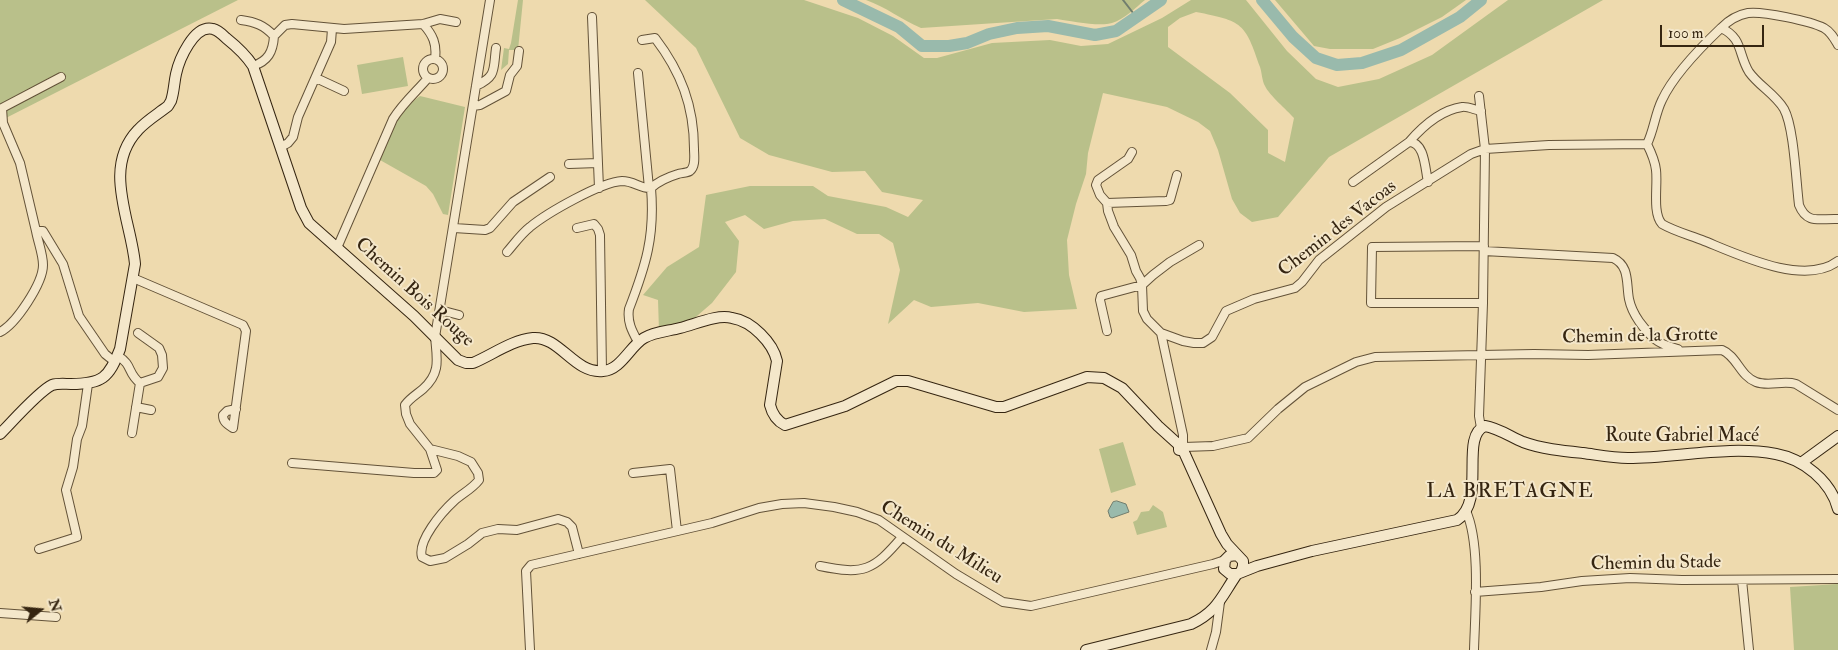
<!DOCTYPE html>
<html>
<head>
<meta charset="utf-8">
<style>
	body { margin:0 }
	#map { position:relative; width:1838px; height:650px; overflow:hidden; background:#eedaae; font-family:"IM FELL Double Pica",serif }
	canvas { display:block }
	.north { position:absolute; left:15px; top:585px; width:50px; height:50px; -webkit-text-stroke:4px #f4e7ca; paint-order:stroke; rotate:73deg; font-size:14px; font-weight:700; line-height:20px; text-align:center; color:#352511 }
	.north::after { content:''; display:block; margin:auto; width:18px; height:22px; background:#352511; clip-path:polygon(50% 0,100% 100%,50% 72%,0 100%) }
	.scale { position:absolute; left:1660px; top:25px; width:104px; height:22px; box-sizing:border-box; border:2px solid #352511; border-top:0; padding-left:6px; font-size:15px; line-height:18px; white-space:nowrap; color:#352511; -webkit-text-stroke:4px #f4e7ca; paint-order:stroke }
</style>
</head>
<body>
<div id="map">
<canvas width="1838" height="650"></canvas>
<div class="north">N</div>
<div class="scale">100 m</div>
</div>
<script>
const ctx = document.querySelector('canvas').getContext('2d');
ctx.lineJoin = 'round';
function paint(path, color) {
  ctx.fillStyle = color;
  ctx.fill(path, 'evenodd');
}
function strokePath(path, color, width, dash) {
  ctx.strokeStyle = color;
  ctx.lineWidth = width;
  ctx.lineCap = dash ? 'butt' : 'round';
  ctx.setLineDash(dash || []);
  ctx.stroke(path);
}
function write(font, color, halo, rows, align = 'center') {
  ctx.font = font + ' "IM FELL Double Pica",serif';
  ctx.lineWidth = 4;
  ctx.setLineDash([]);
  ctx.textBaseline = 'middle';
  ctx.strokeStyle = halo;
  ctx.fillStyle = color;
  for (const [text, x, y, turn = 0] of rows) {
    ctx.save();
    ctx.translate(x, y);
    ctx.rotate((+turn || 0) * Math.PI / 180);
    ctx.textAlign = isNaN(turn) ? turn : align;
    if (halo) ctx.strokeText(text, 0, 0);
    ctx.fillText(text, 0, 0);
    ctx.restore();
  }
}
paint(new Path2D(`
	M0,0H238L0,121Z
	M518,0H523L518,50H509L508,64L501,70L504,48L509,49L511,43Z
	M645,0H804L858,18L893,36L924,58H937L992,43L1050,40L1081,46L1108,44L1162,18L1191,0H1246L1287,51L1316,79L1338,87L1379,79L1432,55L1508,0H1603L1329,157L1278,217L1252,222L1240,213L1232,199L1218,150L1210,131L1198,122L1167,107L1103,93L1088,153L1086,174L1076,204L1067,240L1069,275L1077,309L1024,312L978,303L931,307L914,300L888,324L900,270L893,243L879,234H857L825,219L793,221L764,229L745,215L725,222L739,241L736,272L712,303L690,322L659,331L658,300L643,295L667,267L699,247L706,195L750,186H813L828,196L886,207L908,217L923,200L882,192L865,171L832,172L769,155L740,138L696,48ZM1196,12C1243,21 1245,23 1260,67C1262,73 1262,81 1265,86C1269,95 1287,110 1294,118L1285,162L1268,153V130L1230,93L1168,47V27L1180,18Z
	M866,0H1145C1135,8 1125,19 1112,23C1100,27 1070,21 1057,19L921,28C902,20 886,7 866,0Z
	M1275,0H1466L1442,17L1400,38L1373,49H1330L1314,46Z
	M403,57L408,86L362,94L357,65Z
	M420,96L465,107L448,215L443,214L433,194L426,186L380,160C391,135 397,112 420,96Z
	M1123,442L1136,485L1111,493L1099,449Z
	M1153,505L1163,512L1167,527L1137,535L1133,522L1137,520L1141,512L1149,511Z
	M1838,584V650H1794L1790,587Z`), '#b9c08a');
const water = new Path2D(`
	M1117,501L1126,504L1129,512L1112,518L1110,517L1108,511L1113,502Z`);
paint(water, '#99baac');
strokePath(water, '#717e6e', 1);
strokePath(new Path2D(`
	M1123,0L1137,18`), '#717e6e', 2);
strokePath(new Path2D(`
	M843,0L899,27L922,46H949L967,43L989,34L1017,28L1048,26L1095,35L1116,31L1161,0
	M1262,0L1293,37L1316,58L1337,65L1362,63L1401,50L1460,17L1481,0`), '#99baac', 12);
const street = new Path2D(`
	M490,0L435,337C437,359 441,373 423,389C416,395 410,398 405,405L406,414L410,424L430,449L458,456L471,462L478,473L479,480C472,489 463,493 454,501C442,512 417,541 422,557L430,561L445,558L468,544L482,533L498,529L517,530L558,519L567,522L572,527L579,554
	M592,17L599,188
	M241,20C255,22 264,25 274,36
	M423,24C433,35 437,44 435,59
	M1721,28C1729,20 1737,15 1748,13C1763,11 1810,21 1824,28C1831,32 1834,38 1838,45
	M642,40L655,38C681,72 694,106 694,149C694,156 696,166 690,171C687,173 681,173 678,174C668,177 660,180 651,188
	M423 69a10 10 0 1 1 20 0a10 10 0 1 1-20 0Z
	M253,66C268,61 273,52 274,36L285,25L292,24L344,29L423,24L440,19L456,22
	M638,73L649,188
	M316,78L344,91
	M476,86C497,76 493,70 496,48
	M1479,96L1485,149L1483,303L1479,416L1481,428
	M473,106L480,105L506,91L510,75L517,66L519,51
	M1409,142C1422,127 1441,110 1462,107C1467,106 1475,110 1481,111
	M1647,144C1651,152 1655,161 1656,170C1658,185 1652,213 1662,224C1674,231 1689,235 1702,240C1737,254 1804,287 1838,261
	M281,147L288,143L293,137L298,117L331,42L332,29
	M569,164L598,163
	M1177,175L1170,200L1166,201L1107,203L1108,211L1114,227L1131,255L1136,271L1140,278L1142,285L1143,311L1147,319L1161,333L1183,435V444
	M1353,182L1409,142C1425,142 1425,169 1428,182
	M1107,203L1100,195L1096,185L1098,180L1128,159L1132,152
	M454,228L485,230L490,228L513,202L550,177
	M577,228L594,224L598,229L600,235L602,371
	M36,231L20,163L3,123L2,108L61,77
	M337,248L393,119C403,103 416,92 428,78
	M1484,251L1613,258C1630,266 1626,283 1629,299C1632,314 1644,330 1656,340C1662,345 1671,347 1678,349
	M507,252C514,244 521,234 530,227C547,213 601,182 622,181C634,181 641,189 651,188
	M133,278L243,325L246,331L233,428C227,424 223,422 223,415L227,411L236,409
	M1483,303H1371L1372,247L1484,246
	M440,310L459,315
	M1107,331L1100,300L1101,296L1142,285L1153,275L1170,262L1199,245
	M0,332C16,324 43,283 43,265C43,254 38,242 36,231H43L63,264L79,316L105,354L115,362
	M1161,333L1183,341L1194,343H1203L1212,337L1226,311L1254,299L1295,288L1302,282L1319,260L1386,207L1471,154L1485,149L1549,145L1647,144C1654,130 1655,114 1662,100C1674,74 1701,47 1721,28C1743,38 1738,54 1749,72C1759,86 1775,94 1784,109C1794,127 1796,181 1799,205C1807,225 1820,218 1838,219
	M638,342C632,331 627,322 629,309C646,265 655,236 651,188
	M118,356C133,365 127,373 140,383L158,377L163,368L162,355L159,348L138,333
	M136,407L151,410
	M132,433L140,383
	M1184,447L1213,446L1248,438L1278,409L1305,387L1356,362L1375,357L1534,354L1588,355L1722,350C1737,356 1740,376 1756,382C1769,387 1783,380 1796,384L1838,410
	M292,463L414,473H434L437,470L430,449
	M633,473L670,469L677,531
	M1466,511C1481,544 1475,613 1474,650
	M39,549L77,537L66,490L73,467L77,439L82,426L88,384
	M820,566C864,575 873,571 902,537
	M1742,580L1749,650
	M1475,592L1541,587L1582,581L1630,578L1682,580L1838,579
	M0,613L56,617
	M530,650L526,571L531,565L712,523L759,508L782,504L804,503L834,507L857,512L879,520L956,574L986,592L1003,602L1031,606L1213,564L1225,560
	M1211,650L1216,632L1220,602`);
const secondary = new Path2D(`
	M0,434C11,423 39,391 52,385C58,383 65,384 71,384C102,384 109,378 120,349L135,264C131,220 102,168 138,130C147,120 158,114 168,106L171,101C174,92 174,83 176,74C179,60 194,24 213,29C218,30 222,34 226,38C236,46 246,55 253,66L301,208L309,223L414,316L458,360L466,363H473C492,355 512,340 533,338C560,336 574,374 603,371C621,370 630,346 644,338C654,332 669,331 680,328C696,324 717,314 732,318C752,321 773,343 777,361L770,405C772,413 777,421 785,425L845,406L896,381H908L996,407H1004L1087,377L1104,378L1122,388L1158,426L1179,445V450H1183L1221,534L1227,544L1243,561V566L1241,572
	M1801,463L1838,436
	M1237,555L1229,556L1225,560L1224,569L1230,574H1237L1257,566L1312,551L1457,520C1487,501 1459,436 1485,426C1498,428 1511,437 1523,442C1542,449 1563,451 1583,453C1598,455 1613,458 1628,458C1676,458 1729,445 1776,454C1803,459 1831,481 1838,509
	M1086,650L1191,624C1218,611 1221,597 1237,574`);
strokePath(street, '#635238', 10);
strokePath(secondary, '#352511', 12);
strokePath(street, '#f4e7ca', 8);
strokePath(secondary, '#f4e7ca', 10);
write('19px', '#352511', '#f4e7ca', [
	["Chemin des Vacoas",1338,229,-38],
	["Chemin Bois Rouge",414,293,42],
	["Chemin de la Grotte",1640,337,-1],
	["Route Gabriel Macé",1682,437],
	["Chemin du Milieu",941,543,32],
	["Chemin du Stade",1656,564,-1]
]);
ctx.letterSpacing = '1px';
write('21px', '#352511', '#f4e7ca', [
	["LA BRETAGNE",1510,492]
]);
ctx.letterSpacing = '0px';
</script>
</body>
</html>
